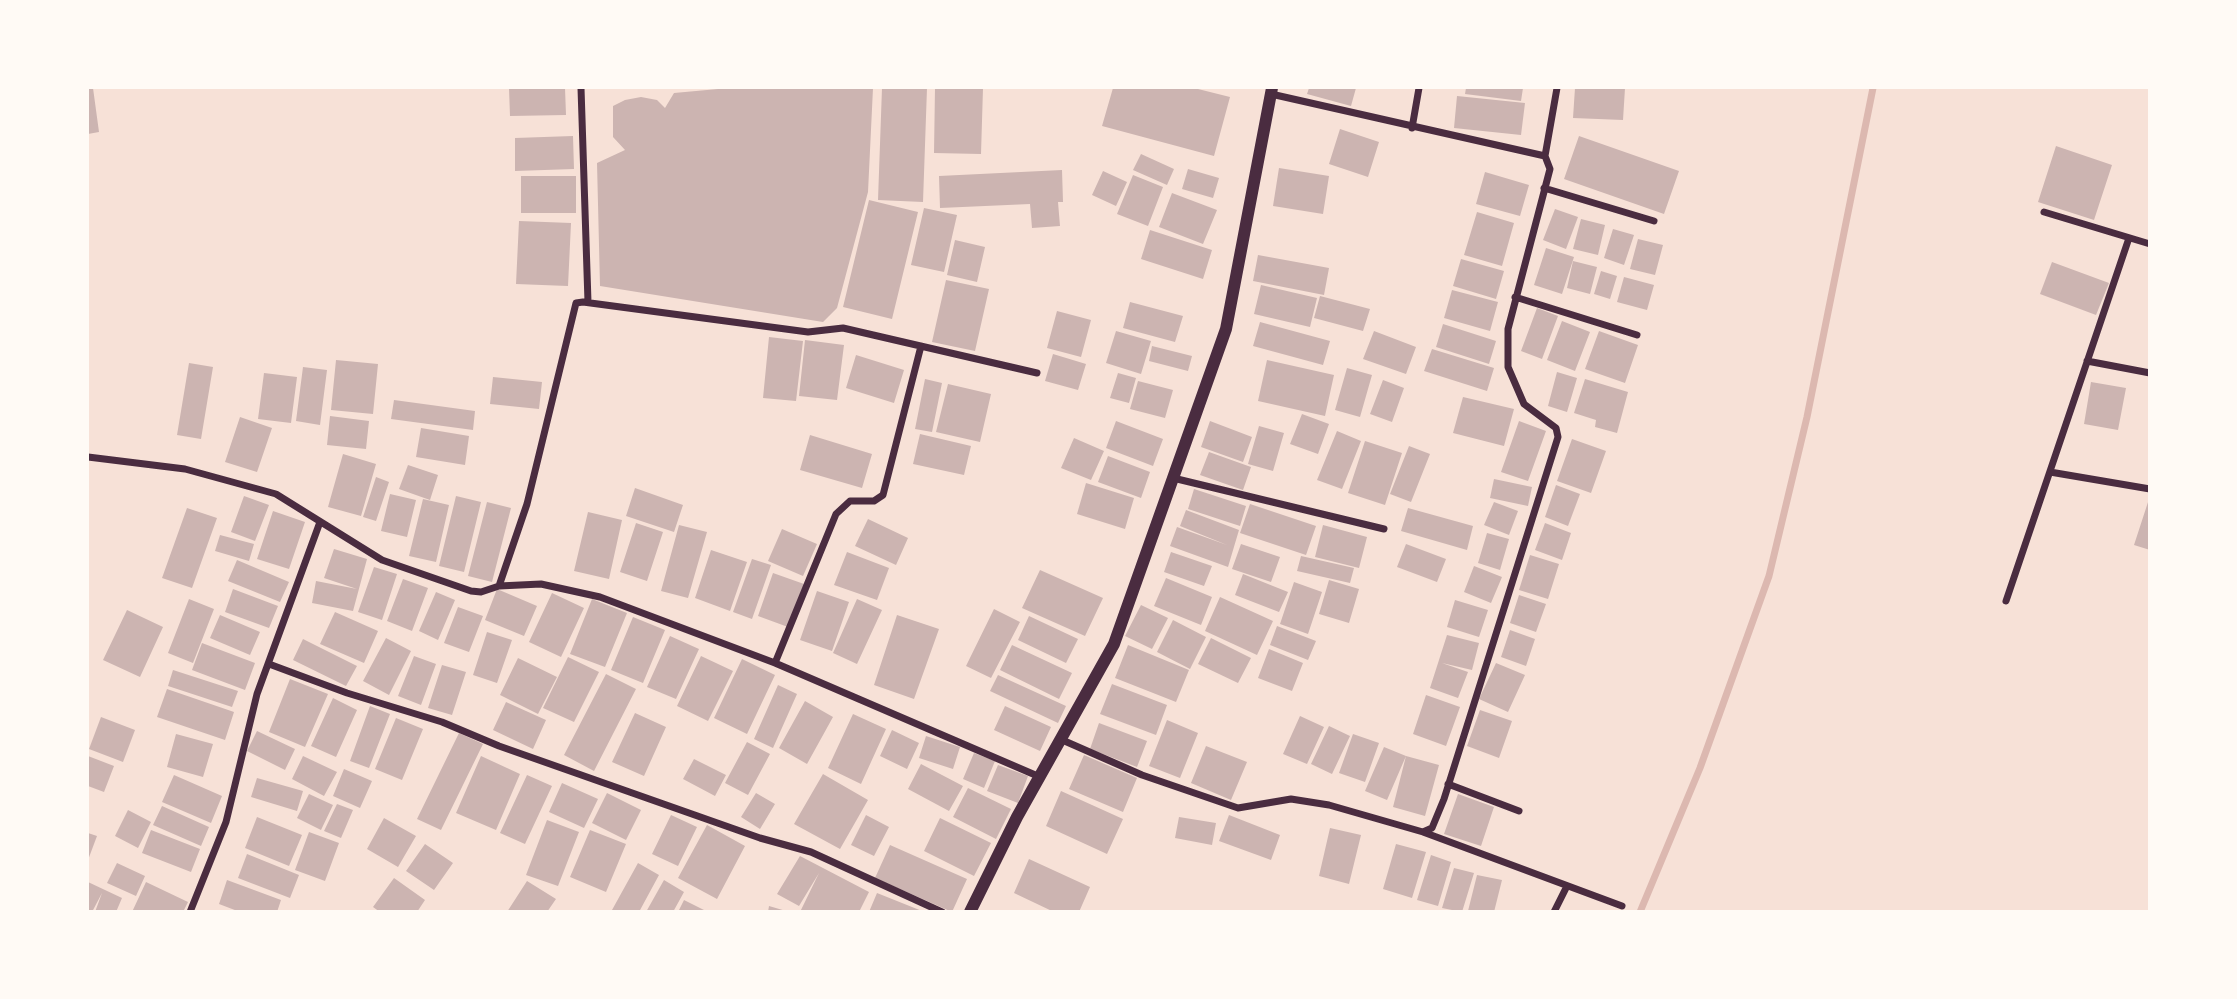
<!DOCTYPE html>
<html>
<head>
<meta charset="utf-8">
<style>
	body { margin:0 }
	#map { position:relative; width:2237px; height:999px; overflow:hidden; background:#f7e1d7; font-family:Roboto,sans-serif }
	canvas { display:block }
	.frame { position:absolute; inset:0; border:89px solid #fffaf5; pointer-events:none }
</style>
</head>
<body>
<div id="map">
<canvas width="2237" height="999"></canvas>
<div class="frame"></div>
</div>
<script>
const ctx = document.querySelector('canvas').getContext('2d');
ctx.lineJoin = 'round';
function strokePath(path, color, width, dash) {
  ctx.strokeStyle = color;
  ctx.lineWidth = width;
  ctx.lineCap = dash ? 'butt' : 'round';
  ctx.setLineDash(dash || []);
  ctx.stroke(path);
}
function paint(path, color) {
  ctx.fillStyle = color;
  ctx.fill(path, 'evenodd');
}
strokePath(new Path2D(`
	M1640,912L1700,768L1769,576L1807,417L1873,88`), '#dcb8b0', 7);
paint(new Path2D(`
	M88,88H93L99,132L88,134Z
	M509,88H565L566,115L510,116Z
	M729,88H873L868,192L837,308L823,322L600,286L597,163L625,150L613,137V106L625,100L641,97L657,100L665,108L674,93Z
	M882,88H927L923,202L878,200Z
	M935,88H983L981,154L934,153Z
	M1113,88H1194L1230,97L1214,156L1102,126Z
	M1309,88H1356L1351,106L1307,94Z
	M1466,88H1523L1521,101L1465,94Z
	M1575,88H1625L1623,120L1573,118Z
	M1457,96L1525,103L1521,135L1454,128Z
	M1340,129L1379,142L1368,177L1329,164Z
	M573,136L574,169L515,171V138Z
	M1579,136L1679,171L1664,214L1564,179Z
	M2056,146L2112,165L2094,220L2038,202Z
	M1141,154L1174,169L1167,185L1133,170Z
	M1279,168L1329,176L1323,214L1273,206Z
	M1188,169L1219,178L1213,198L1182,189Z
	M1062,170L1063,202H1058L1060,226L1032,228L1030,204L940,208L939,176Z
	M1103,171L1127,182L1116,206L1092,195Z
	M1485,172L1529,185L1520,216L1476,204Z
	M1133,175L1163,187L1148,226L1117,214Z
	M521,176H576V213H521Z
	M1172,193L1217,210L1203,244L1159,227Z
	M869,200L918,212L892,319L843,307Z
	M924,208L957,215L944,272L911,265Z
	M1555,209L1578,217L1566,249L1543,240Z
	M1477,212L1514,223L1502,266L1464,255Z
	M1581,219L1605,225L1598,255L1573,249Z
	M519,221L571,223L568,286L516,284Z
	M1613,229L1634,235L1624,265L1604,258Z
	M1150,230L1212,250L1203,279L1141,259Z
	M1638,239L1663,245L1655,275L1630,269Z
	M955,240L985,247L977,282L947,275Z
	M1546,248L1574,257L1562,294L1534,285Z
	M1258,255L1329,268L1324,295L1253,281Z
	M1461,259L1504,271L1496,299L1453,286Z
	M1573,261L1597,267L1590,294L1567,288Z
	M2052,262L2109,283L2096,315L2040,294Z
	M1601,271L1617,276L1610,299L1594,294Z
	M1624,277L1654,285L1647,310L1617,302Z
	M946,280L989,289L975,351L932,342Z
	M1261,285L1317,298L1310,327L1254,314Z
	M1452,290L1498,302L1490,331L1444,318Z
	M1320,296L1370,309L1363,331L1314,318Z
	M1130,302L1183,316L1175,342L1123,328Z
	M1537,308L1558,316L1542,359L1521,351Z
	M1057,311L1091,320L1081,357L1047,348Z
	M1562,321L1590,332L1575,371L1547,360Z
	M1260,322L1330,341L1323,365L1253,346Z
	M1443,324L1496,341L1489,364L1436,347Z
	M1116,331L1151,341L1141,374L1106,363Z
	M1374,331L1416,347L1406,374L1363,359Z
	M1599,331L1638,345L1625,383L1585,369Z
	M769,337L803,341L796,401L763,398Z
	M805,340L844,345L837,400L799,396Z
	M1152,346L1192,356L1188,371L1149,361Z
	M1432,349L1494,368L1487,391L1424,371Z
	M1053,354L1086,364L1078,390L1045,381Z
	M856,355L904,370L894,403L846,388Z
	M336,360L378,364L373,414L331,410Z
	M1267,360L1334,375L1325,416L1258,401Z
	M189,363L213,367L201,439L177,435Z
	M303,367L327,370L320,425L296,421Z
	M1347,368L1372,375L1360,417L1335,410Z
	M1557,372L1577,378L1567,412L1548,406Z
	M264,373L297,377L291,423L258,419Z
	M1118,373L1136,378L1129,403L1110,398Z
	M493,377L542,382L539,409L490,404Z
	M925,379L942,383L932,432L915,429Z
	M1585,379L1628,392L1617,433L1595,427L1596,420L1574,413Z
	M1383,380L1404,388L1392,422L1370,414Z
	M1138,381L1173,390L1165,418L1130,409Z
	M2091,382L2126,388L2118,430L2084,424Z
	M948,384L991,394L980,442L936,432Z
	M1463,397L1514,409L1504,446L1453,433Z
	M394,400L475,411L473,430L391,419Z
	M1302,414L1329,424L1318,454L1290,444Z
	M330,416L369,421L366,449L327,445Z
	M240,417L272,428L257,472L225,462Z
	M1116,421L1163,439L1153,466L1106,448Z
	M1210,421L1252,437L1243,462L1201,447Z
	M1519,421L1546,431L1528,481L1501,472Z
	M1259,426L1284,433L1273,471L1248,464Z
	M421,428L469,436L465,465L416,457Z
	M1337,431L1361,441L1342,489L1317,480Z
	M920,434L971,446L964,475L913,464Z
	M810,435L872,454L862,488L800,470Z
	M1074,438L1104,451L1091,480L1061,468Z
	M1572,439L1606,451L1591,493L1557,481Z
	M1365,441L1402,453L1385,505L1348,493Z
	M1409,446L1430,454L1411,502L1390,494Z
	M1209,452L1251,467L1243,490L1200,475Z
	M343,454L376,464L361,516L328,507Z
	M1108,456L1150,472L1141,498L1098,482Z
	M408,465L438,475L430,500L399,489Z
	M376,477L389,482L376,521L363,517Z
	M1494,479L1532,487L1528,506L1490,498Z
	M1086,483L1134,498L1125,529L1077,514Z
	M1556,485L1580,494L1568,526L1545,517Z
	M635,488L683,505L674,532L626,516Z
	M1194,489L1246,506L1240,526L1188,509Z
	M390,494L416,500L407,537L381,531Z
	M244,496L269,505L255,541L231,532Z
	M456,496L481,502L464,572L439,566Z
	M423,499L449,505L436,562L409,556Z
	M2149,499H2150V550L2134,545Z
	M487,502L511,508L492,582L468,576Z
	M1494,502L1518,511L1509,535L1484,525Z
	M1250,504L1316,526L1306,555L1240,533Z
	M187,508L217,518L192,588L162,578Z
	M1408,508L1473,526L1467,550L1401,531Z
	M1186,510L1239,530L1228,567L1170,546L1177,527L1227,545L1180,526Z
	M273,511L305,522L289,569L257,559Z
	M588,512L622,520L609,579L574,571Z
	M868,519L908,538L896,565L855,546Z
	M636,523L663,532L647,581L620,572Z
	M1545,523L1571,533L1562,560L1535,550Z
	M679,525L707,532L688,598L661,591Z
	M1323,525L1367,537L1359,568L1315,557Z
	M782,529L817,544L803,576L768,561Z
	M1487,533L1509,539L1500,570L1478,563Z
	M220,535L254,544L249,561L215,551Z
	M1241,544L1280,557L1271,582L1232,569Z
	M1406,544L1446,559L1437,582L1397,567Z
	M334,549L367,559L353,611L312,603L316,581L357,589L324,578Z
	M711,550L747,562L730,611L695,598Z
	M847,552L889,568L877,600L834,585Z
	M1171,552L1212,566L1204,586L1164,572Z
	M1530,555L1559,564L1548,599L1519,590Z
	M1301,556L1354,568L1350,583L1297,571Z
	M752,559L771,565L752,619L733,612Z
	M237,560L289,582L280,602L228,581Z
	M1474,566L1502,577L1491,603L1464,592Z
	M374,567L397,574L382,620L358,612Z
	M1040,570L1103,598L1085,636L1022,608Z
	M773,573L804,584L788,627L758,616Z
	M1243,574L1288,592L1279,612L1235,595Z
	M1166,578L1212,597L1201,625L1154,606Z
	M403,579L428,588L412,631L387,621Z
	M1329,580L1359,589L1349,623L1319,614Z
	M1294,582L1322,592L1308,634L1280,624Z
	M233,589L278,606L269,628L225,612Z
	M497,589L537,606L524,636L485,620Z
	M817,591L849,602L832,651L800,640Z
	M436,592L455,600L438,640L419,631Z
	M552,593L584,608L561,657L529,642Z
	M1519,595L1546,604L1536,632L1510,623Z
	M1220,597L1273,621L1257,655L1205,631Z
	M189,599L214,609L193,663L168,653Z
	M592,599L627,613L605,667L570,654Z
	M857,599L882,610L857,664L833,653Z
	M1455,600L1488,610L1479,637L1447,627Z
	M1141,605L1168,618L1152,649L1125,636Z
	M458,607L483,616L469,652L444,643Z
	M994,609L1020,622L991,678L966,666Z
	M127,610L163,627L140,677L103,660Z
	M335,612L378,631L364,663L320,644Z
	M220,615L260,632L250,655L210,638Z
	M897,615L939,629L914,699L874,685Z
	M1029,616L1078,639L1066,663L1018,640Z
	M633,617L665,630L643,683L611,670Z
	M1173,620L1206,637L1190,669L1157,652Z
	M1277,626L1316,641L1308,660L1270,645Z
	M1510,630L1535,639L1526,666L1501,657Z
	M487,632L512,640L497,683L473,675Z
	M1447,635L1479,643L1472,670L1442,663L1468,672L1458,698L1430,688Z
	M670,636L699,649L676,699L647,687Z
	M386,638L411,651L389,695L363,681Z
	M1211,638L1251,658L1238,683L1198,664Z
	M303,639L357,666L346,686L293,660Z
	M202,643L255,663L245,690L192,670Z
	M1012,645L1072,673L1059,699L1000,670Z
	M1128,645L1189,670L1176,702L1115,678Z
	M1269,649L1303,663L1292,691L1258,678Z
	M414,656L436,664L421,705L398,696Z
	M701,656L733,671L708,721L677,706Z
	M568,657L599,672L574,722L543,708Z
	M518,658L557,677L538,714L500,695Z
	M742,659L775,675L747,734L714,718Z
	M1496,663L1525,675L1508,712L1479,699Z
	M442,665L466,672L452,715L428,708Z
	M173,670L238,691L232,707L168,686Z
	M606,674L636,689L594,771L564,755Z
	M998,675L1066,706L1058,723L990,691Z
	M290,679L328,694L305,747L269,732Z
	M1112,684L1167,705L1156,735L1100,714Z
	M778,685L797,694L773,748L754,739Z
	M167,689L234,712L225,740L157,717Z
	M1426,695L1460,707L1446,746L1413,734Z
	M333,698L357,710L336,757L311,746Z
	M805,701L833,717L807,764L779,748Z
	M506,702L546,720L533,749L493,730Z
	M370,706L390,714L369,768L350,761Z
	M1005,706L1051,727L1040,751L994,730Z
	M1480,710L1512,721L1499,758L1467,746Z
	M635,713L666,727L644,776L612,762Z
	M853,714L886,729L861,784L828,768Z
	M1300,716L1324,727L1307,764L1283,754Z
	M101,717L135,730L123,762L89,749Z
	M396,718L423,729L402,780L375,769Z
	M1167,720L1198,733L1180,778L1149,766Z
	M1099,723L1147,741L1137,767L1090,749Z
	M1329,726L1350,736L1332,774L1311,764Z
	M892,730L919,743L907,769L880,756Z
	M257,731L295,749L285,770L247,751Z
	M459,733L483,744L441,830L417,819Z
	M176,734L213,744L203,777L167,767Z
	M1353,734L1379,743L1365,782L1339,773Z
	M926,736L960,747L953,769L919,758Z
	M747,742L770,754L748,795L725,783Z
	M1206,746L1247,762L1231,800L1191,783Z
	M1384,747L1406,756L1387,800L1365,791Z
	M974,753L995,761L984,788L963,779Z
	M1084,755L1137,778L1123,812L1069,789Z
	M88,756L114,766L104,792L88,786Z
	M303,756L337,772L324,796L292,779Z
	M481,756L520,774L496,830L456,813Z
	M1406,756L1439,765L1425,816L1393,807Z
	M694,759L726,775L715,796L683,779Z
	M921,764L963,786L949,811L908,789Z
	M998,765L1028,776L1018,803L987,791Z
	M344,769L372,781L360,808L333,796Z
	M823,774L868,800L840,849L794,824Z
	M174,775L222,796L211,823L162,802Z
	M527,775L552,786L525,844L500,833Z
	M257,778L303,791L297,811L251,797Z
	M562,783L598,799L584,828L549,812Z
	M968,788L1011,809L996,839L953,817Z
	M1061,791L1123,819L1107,854L1046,826Z
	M607,793L641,810L626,840L592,823Z
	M756,793L775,804L760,829L741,817Z
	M309,794L333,805L321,830L297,818Z
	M1458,794L1494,807L1481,846L1444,834Z
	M337,804L353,810L341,838L324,831Z
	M162,806L209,827L201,846L153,825Z
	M128,810L151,822L138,848L115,836Z
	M671,815L697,827L678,866L652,854Z
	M866,815L889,827L874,856L851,845Z
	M1229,815L1280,835L1271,860L1219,841Z
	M257,817L302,835L289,866L245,848Z
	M1179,817L1216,823L1212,845L1175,838Z
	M384,818L416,836L398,867L367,849Z
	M940,818L991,843L974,876L924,851Z
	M547,820L579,832L558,886L526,875Z
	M707,825L745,846L717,899L678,878Z
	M1330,828L1361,835L1349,884L1319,876Z
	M151,830L200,849L191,872L142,853Z
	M590,830L626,844L606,892L570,877Z
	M309,832L339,843L325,881L295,870Z
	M88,833L97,836L88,860Z
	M425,844L453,863L434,890L406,871Z
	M1396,844L1426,852L1412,898L1383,889Z
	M890,845L967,879L952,912L875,878Z
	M247,854L299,875L290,898L238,878Z
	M1431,855L1451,862L1438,906L1417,900Z
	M800,856L869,892L859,912H800L819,873L799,906L777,894Z
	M1029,859L1090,887L1079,912H1054L1014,893Z
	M117,863L145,876L136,896L107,883Z
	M638,863L659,875L639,912H614L612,910Z
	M1454,868L1474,873L1462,912L1442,908Z
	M1477,875L1502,880L1494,912L1468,911Z
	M394,878L425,900L417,912H380L373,907Z
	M227,880L281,900L277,912H240L219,904Z
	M664,880L684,892L673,912H646Z
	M527,881L556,899L547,912H507Z
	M88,882L122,898L116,912H95L102,893L92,912L88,910Z
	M146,882L188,902L183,912H132Z
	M877,893L922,911V912H869Z
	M684,900L708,912H678Z
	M769,906L786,911V912H768Z`), '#ccb4b1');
strokePath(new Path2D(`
	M581,88L588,302
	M1412,128L1419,88
	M1545,156L1557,88
	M1544,188L1654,221
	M2044,212L2150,244
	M1515,297L1637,335
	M2087,361L2150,373
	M88,457L185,469L276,494L382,560L471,591L481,592L499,586L541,584L600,597L775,663L1040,777
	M2050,472L2150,489
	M1173,478L1384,529
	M499,586L527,504L576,303L583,302L808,332L843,328L1037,373
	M2006,601L2129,238
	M775,663L836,514L850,501H874L883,495L921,346
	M269,664L347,693L442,722L499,746L760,838L811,852L942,912
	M1060,739L1142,775L1238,808L1291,799L1329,805L1423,832L1432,828L1444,799L1558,437L1556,428L1524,404L1508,367V329L1550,169L1545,156L1271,94
	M1448,784L1519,811
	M1423,832L1622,906
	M190,912L226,822L257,694L320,522
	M1554,912L1567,886`), '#4a2c40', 7);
strokePath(new Path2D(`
	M970,912L1017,817L1114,644L1226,329L1272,88`), '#4a2c40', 12);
</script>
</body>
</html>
